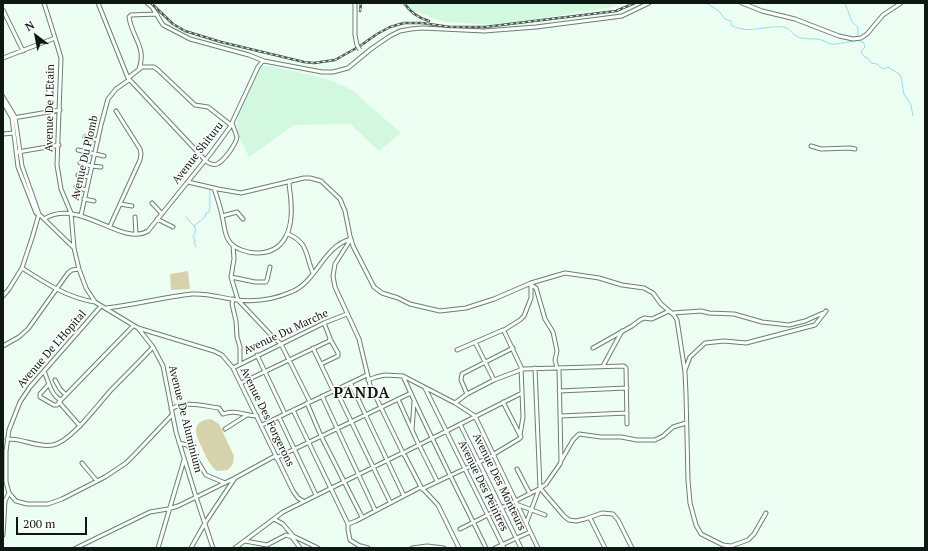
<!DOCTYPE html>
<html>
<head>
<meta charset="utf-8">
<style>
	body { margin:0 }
	#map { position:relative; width:928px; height:551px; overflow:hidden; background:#ecfff2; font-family:"PT Serif",serif }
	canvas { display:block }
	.frame { position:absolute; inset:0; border:4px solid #0c1811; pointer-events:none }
	.north { position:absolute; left:16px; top:16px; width:40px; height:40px; -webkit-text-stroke:3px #fff; paint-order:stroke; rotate:328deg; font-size:11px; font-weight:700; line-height:16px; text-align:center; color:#0c1811 }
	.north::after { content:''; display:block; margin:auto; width:14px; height:18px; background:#0c1811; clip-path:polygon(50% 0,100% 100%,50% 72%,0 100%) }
	.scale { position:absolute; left:16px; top:517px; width:71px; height:18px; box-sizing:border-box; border:2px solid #0c1811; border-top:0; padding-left:5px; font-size:12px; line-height:14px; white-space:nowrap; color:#0c1811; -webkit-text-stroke:3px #fff; paint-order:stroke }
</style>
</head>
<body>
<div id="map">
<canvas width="928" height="551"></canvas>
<div class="frame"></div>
<div class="north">N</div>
<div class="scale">200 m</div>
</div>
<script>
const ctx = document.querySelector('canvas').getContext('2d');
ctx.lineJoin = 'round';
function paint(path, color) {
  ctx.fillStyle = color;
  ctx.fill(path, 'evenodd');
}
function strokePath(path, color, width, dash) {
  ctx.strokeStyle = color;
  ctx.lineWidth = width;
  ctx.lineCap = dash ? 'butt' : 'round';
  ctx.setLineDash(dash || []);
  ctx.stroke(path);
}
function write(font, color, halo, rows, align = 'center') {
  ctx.font = font + ' "PT Serif",serif';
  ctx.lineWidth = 3;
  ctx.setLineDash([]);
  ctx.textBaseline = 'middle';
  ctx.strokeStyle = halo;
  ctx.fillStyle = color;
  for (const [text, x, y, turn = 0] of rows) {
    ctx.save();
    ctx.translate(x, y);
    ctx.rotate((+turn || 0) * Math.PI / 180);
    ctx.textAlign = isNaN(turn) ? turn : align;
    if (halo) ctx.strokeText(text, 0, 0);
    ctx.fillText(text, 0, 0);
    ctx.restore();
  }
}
paint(new Path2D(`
	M395,3H618L612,7L499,25L444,22Z
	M261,66H272L330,80L352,90L401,133L379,151L350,124L294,125L249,157L237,132L238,116Z`), '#d2f9df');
paint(new Path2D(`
	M188,271L190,289L171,290L170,274Z
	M211,419L219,424L234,456L233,464L228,470L217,471C210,465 207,459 203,450C197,437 188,421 211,419Z`), '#d6d2ac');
strokePath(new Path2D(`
	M706,3L719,11L725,19L731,21V25C748,35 765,25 783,27C790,28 792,34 798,37C804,39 811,39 817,39C822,39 826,43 831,44C835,45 854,41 858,40L864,43L865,47L861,51C862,55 864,57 868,58L871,63L877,64C881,68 883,70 888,67L899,74L901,77L904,94L911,105L913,116
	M845,3L852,22L858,27V37
	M186,217L194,226
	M196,247L194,243L195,240L193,237L196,230L194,226L205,217L206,213L209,212C211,205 209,198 210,190`), '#8de1ee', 1);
const minor = new Path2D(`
	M44,3L55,38L61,58L57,165L61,189L71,213L74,248
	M98,3L128,78L207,162C210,164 214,165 217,164C224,161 236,144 237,137L232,123
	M147,3L152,7L163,25L190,39L249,55L264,61
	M355,3V35L357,45
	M742,3L762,11L795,19L839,36L853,39L861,38L867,34L883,15L901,3
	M3,10L23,51
	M3,58L55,38
	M139,69C147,47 132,38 129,17L131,15L157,14
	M128,78L142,67H154L158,70L195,105L208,107L231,125
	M3,97L15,117L22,166L39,214L32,238L22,268L9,289L3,296
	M3,102L12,118L18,167L36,213L41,216L74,248L79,269L86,288L95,302L138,328L214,351L222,355L233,368L293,491L298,498L303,501
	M13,118L60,110
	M3,134L14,133
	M85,137L98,140
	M811,146L821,149L850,148L855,149
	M78,150L104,156
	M18,152L59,145
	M80,163L91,166L101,167
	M78,175L89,177
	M188,182L218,189L241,193L304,178H310L321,181L340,199L345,211L350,236L353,246L374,287L382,293L398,298L410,304L440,311L466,308L494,299L531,283L565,273L599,278L622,285L644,288L653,293L661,304L674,315L677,320L685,372L686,394L688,480L690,503L696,525L701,534L723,545L731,546L748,540L754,534L766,513
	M76,187L86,190
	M214,188C217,197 220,206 222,215C224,223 224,234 229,241C234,249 248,253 257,253C286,253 293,227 291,203C291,195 289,189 289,181
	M84,199L94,201
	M152,203L162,214
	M120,204L132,206
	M81,215L101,125L108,99L116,89L129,80
	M222,216L237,212L243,219
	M135,217L136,234
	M44,219C80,197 121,247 148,231L211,153L230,127L258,67L262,62L264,61L322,72H333L348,68L371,49L390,36L400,31L411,29L422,28L484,31L536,27L622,16L649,3
	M157,219L173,227
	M110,226L140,160L141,154L140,149L116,111
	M288,234C309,243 305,255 313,273
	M351,239L335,264L333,276L335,287L359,339L370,385L403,453L522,393
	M233,245L234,259L231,277L238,300L272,336L281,344L310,402
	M22,268C45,283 68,298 95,302
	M231,277L255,282H266L267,280L270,267
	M531,285L536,288L545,319L553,332L557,351L555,360L557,368
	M233,299L232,304L236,321L237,337L240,347V364
	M101,306L30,387L20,402L9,430L6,451V482L9,493L16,501L27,504H48L62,499L105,477L126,463L135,454L172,415
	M106,308C135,305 163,297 192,294C208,293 222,298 237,300C255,302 275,299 291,292C317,282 323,246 351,239
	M673,313L701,311L709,313L734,314L762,322L789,325L805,321L823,313
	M138,328L153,347L163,366L176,432L196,497L213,548
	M504,330L520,320L524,316L531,298V284
	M475,342L494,380
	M3,346L19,337L28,329L68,273L72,270L79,269
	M313,348L334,392
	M593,348L632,326L640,320L644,318L652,319L669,311
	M457,350L503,330L504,331L521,367L523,417L520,435
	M257,355L285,414
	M321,364L338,356V353L330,339
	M603,366L622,331
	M233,368L324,323L347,314
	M535,368L540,488L564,516L569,520L576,521L585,519L602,513L613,514L618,520L632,548
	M685,370L690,357L705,343L724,341L746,343L815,325L826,311
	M44,371C48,380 51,396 61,400L133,326
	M403,376C429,434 458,491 486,548
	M55,380L60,389L66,395
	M368,380L376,377L385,375L403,376L455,403L475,416L538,548
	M241,383L329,341L330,338L324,323
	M49,384L40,394V397L54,405H57L61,400
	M351,384L404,496
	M425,388L504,548
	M336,390L390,502
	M559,391L627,388
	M467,394L461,380L462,374L513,348
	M322,396L375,510
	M398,399L416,439L437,481
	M59,402L80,426
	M307,403L321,436L362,517
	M455,403L467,394L494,380L523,369L624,366L626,368L627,424
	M171,409C186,400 203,406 219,408L223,414C235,409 245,416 257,416
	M293,410L348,524V530L350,540L363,548
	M561,416L627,413
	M279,417L316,495
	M460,424L521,548
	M262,425L367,375
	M225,429L247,415
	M412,430L414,402
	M7,439C22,438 38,448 53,445C72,441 98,404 112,389C126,375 140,361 153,347
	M179,443L187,445L189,447L206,475L225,483
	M494,454L519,439L521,437L503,402
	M276,458L411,393
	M562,459L573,440L579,434L601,437H621L637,440H655L663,436L673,427L686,423
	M82,463L97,481
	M517,469L530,494
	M422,489L494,455
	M516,504L545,515
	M590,518L605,548
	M274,519L283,524L293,536L318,548
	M348,524L356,521L421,487
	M526,524L539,489
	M460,529L539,489L546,484L560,464L561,461L559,368
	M3,535L5,501L9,493
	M245,541L267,545L286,535L292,537L300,548
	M361,546L368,548
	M76,548L150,512L168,509L178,506L235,478L275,456
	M158,548L184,460
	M191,548L205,523L235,478
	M235,548L283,512L402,453L405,456L421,487L438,505L459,548
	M412,548L427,546L444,548
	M495,548L530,532`);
strokePath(minor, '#65826f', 5);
strokePath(minor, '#fff', 3);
const rail = new Path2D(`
	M151,3L173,24L185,31L221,42L304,62L314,63L335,60L360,46L377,34L390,27L404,23H422L450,27H485L616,11L635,3
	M404,3C410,12 418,18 429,21
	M360,11L361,3`);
strokePath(rail, '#4c5a51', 2.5);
strokePath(rail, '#fff', 1, [3]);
const minorBridge = new Path2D(`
	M357,45L360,50`);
strokePath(minorBridge, '#65826f', 5, []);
strokePath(minorBridge, '#fff', 3);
write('11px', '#0c1811', '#fff', [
	["Avenue De L'Etain",50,108,-89],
	["Avenue Shituru",198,153,-52],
	["Avenue Du Plomb",85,158,-77],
	["Avenue Du Marche",286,332,-25],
	["Avenue De L'Hopital",52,349,-49],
	["Avenue Des Forgerons",267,417,64],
	["Avenue De Aluminium",185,419,76],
	["Avenue Des Monteurs",499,482,64],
	["Avenue Des Peintres",483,486,64]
]);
ctx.letterSpacing = '1px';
write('bold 15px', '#0c1811', '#fff', [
	["PANDA",362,394]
]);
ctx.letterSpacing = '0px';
</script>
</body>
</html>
